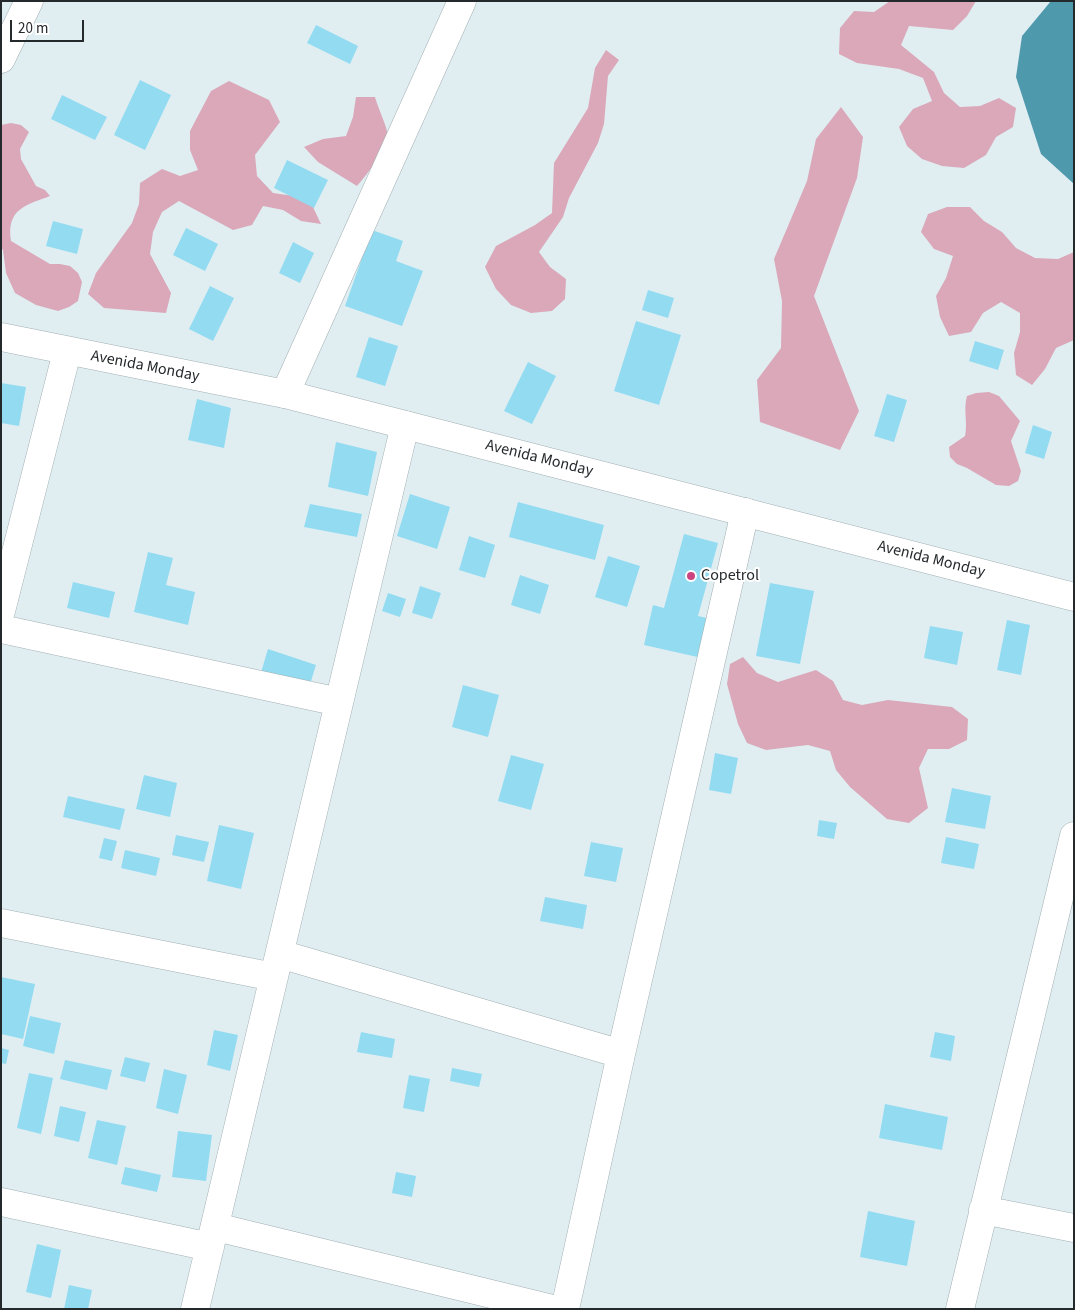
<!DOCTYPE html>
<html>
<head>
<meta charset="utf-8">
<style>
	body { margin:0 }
	#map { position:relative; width:1075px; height:1310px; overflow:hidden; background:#e0eef2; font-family:"Source Sans 3",sans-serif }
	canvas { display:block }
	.frame { position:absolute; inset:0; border:2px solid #24292b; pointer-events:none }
	.scale { position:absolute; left:10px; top:20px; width:74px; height:22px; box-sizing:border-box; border:2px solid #24292b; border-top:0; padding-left:6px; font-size:15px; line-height:18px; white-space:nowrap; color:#24292b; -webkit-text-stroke:4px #fff; paint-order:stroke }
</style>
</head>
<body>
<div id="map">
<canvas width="1075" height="1310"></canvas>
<div class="frame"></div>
<div class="scale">20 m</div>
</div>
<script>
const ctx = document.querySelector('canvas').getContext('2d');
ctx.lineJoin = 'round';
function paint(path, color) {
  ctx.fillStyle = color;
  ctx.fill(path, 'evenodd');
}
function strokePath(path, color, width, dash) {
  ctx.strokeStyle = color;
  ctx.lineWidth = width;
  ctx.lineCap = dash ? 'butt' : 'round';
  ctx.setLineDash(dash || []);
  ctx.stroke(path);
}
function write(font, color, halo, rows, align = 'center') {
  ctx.font = font + ' "Source Sans 3",sans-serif';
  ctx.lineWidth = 4;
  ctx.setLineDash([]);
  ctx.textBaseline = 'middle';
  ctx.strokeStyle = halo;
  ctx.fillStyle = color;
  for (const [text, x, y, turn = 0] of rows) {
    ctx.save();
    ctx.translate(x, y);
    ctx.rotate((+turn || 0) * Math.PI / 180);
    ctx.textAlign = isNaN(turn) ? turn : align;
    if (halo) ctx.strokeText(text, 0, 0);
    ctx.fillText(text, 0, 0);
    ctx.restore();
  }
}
paint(new Path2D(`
	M890,1H976L967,16L953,30L909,26L901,45L934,72L944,93L960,107L980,106L999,98L1016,108L1013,127L996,137L986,155L964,168L942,166L922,159L907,146L899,127L913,109L932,101L923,78L899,69L857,63L839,54L840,28L854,11L874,12Z
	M606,50L619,60L608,76L604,124L598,143L569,198L563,217L539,252L550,267L566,279L565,299L552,311L531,313L511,305L496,289L485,267L496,246L535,225L552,213L554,163L588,108L595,68Z
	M229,81L269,100L280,122L255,155L257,176L273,193L294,196L312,205L321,224L301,221L283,210L263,206L252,225L233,230L179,201L162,212L153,232L150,254L171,293L166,313L104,308L88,294L96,273L132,223L139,204L140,183L162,169L180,176L198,170L190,150V131L211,91Z
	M356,97H375C377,105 386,125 387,131C387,150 369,172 357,186L318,162L304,147L323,139L346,136L353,117Z
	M841,107L863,137L857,178L814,296L859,411L840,450L760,422L757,380L781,348L782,301L774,259L807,181L816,139Z
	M11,123L21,125L29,132L20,149L21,159L36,186L45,190L50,196C26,205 6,209 11,241L50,264H60L70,266L78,273L82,282L78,301L69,307L58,311L36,305L15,293L6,273L3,250L1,247V125Z
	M947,207H970L984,221L1002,232L1016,248L1035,258L1058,259L1074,252V340L1056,348L1045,369L1032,385L1016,375L1014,353L1020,332V313L1001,302L983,313L971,332L949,336L940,317L936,296L946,278L953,256L934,249L921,232L928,214Z
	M989,392L999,396L1020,421L1011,441L1021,471L1018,481L1009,486L996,485L967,468L957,464L950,457L949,447L965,436C968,422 963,410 967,396L976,393Z
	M743,657L757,673L778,682L816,670L833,681L843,700L862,705L888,700L952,707L968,719L967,740L949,749H928L919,768L928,808L909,823L887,819L850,787L836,770L830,751L808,745L766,750L747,743L738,724L727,684L730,664Z`), '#daa8b9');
paint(new Path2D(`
	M1051,1H1074V184L1041,154L1016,77L1022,36Z`), '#4f99ad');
paint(new Path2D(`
	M316,25L358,46L350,64L307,43Z
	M140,80L171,95L145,150L114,135Z
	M62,95L107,117L95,140L51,119Z
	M287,160L328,180L314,208L274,188Z
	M53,221L83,229L77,254L46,246Z
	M186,228L218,244L205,271L173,255Z
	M372,230L403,241L396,261L423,271L402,326L345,306Z
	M293,242L314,253L300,283L279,273Z
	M210,286L234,298L213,341L189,329Z
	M648,290L674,298L668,318L642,310Z
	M636,321L681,335L659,405L614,391Z
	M369,337L398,346L385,386L356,377Z
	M975,341L1004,350L998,370L969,361Z
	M528,362L556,376L532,424L504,411Z
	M1,383L26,387L19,426L1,423Z
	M887,394L907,400L894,442L874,436Z
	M197,399L231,408L224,448L188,440Z
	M1033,425L1052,432L1044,459L1025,453Z
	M336,442L377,452L368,496L328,487Z
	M410,494L450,507L437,549L397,536Z
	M518,502L604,525L595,560L509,537Z
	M310,504L362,514L357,537L304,527Z
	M684,534L718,543L698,616L711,619L702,658L644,645L653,605L664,608Z
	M469,536L495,545L485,578L459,570Z
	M148,552L173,558L166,585L195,592L188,625L134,612Z
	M608,556L640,566L627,607L595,597Z
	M520,575L549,585L540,614L511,605Z
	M73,582L115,592L109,618L67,608Z
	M770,583L814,591L800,664L756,656Z
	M420,586L441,593L432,619L412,613Z
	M388,593L406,599L400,617L382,611Z
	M1007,620L1030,625L1021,675L997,670Z
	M930,626L963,632L957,665L924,658Z
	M268,649L316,665L307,694L259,679Z
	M463,685L499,695L488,737L452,727Z
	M715,753L738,758L731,794L709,790Z
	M511,755L544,764L531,810L498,801Z
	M144,775L177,783L170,817L136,809Z
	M952,788L991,796L985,829L945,822Z
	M68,796L125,809L120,830L63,817Z
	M819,820L837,823L834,839L817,836Z
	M219,825L254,833L241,889L207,881Z
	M176,835L209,842L204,862L172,855Z
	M946,837L979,844L974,869L941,863Z
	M104,838L117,841L112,861L99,858Z
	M591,842L623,848L616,882L584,876Z
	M125,850L160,858L156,876L121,868Z
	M545,897L587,905L583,929L540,921Z
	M1,977L35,984L23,1039L1,1034Z
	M30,1016L61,1023L54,1054L23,1046Z
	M214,1030L238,1035L230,1071L207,1065Z
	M361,1032L395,1039L392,1058L357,1052Z
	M935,1032L955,1036L951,1061L930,1057Z
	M1,1048L9,1050L6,1064L1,1063Z
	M125,1057L150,1063L145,1082L120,1076Z
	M65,1060L112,1070L107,1090L60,1079Z
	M452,1068L482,1074L479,1087L450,1081Z
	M164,1069L187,1075L178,1114L156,1108Z
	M29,1073L53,1078L41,1134L17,1128Z
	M409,1075L430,1079L424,1112L403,1108Z
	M885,1104L948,1117L942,1150L879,1138Z
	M60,1106L86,1112L79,1142L54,1136Z
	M97,1120L126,1126L117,1165L88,1158Z
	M178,1131L212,1135L206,1181L172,1177Z
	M125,1167L161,1175L157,1192L121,1184Z
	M396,1172L416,1176L412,1197L392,1193Z
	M868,1211L915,1221L907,1266L860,1257Z
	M37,1244L61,1250L51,1298L26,1292Z
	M69,1285L92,1290L88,1309H64Z`), '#92dbf1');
const street = new Path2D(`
	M1,59L29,1
	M285,394L462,1
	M1,611L67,352
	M1,629L339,702
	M1,923L274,977
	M280,954L621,1054
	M1,1202L210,1247
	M983,1210L1074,1228
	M216,1227L553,1309
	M195,1309L405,425
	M565,1309L621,1054L745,512
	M960,1309L1074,836`);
const highway = new Path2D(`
	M1,337L285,394L1074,597`);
strokePath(street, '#a2afb3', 29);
strokePath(highway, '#a2afb3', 29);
strokePath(street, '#fff', 28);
strokePath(highway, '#fff', 28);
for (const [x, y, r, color] of [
	[691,576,5,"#cc4480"]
]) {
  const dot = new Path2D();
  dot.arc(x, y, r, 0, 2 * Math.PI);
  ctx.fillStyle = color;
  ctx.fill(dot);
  strokePath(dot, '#fff', 2);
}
write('16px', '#24292b', '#fff', [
	["Avenida Monday",145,367,11],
	["Avenida Monday",539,459,14],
	["Avenida Monday",931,560,14]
]);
write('16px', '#24292b', '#fff', [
	["Copetrol",701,576]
], 'left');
</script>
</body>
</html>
